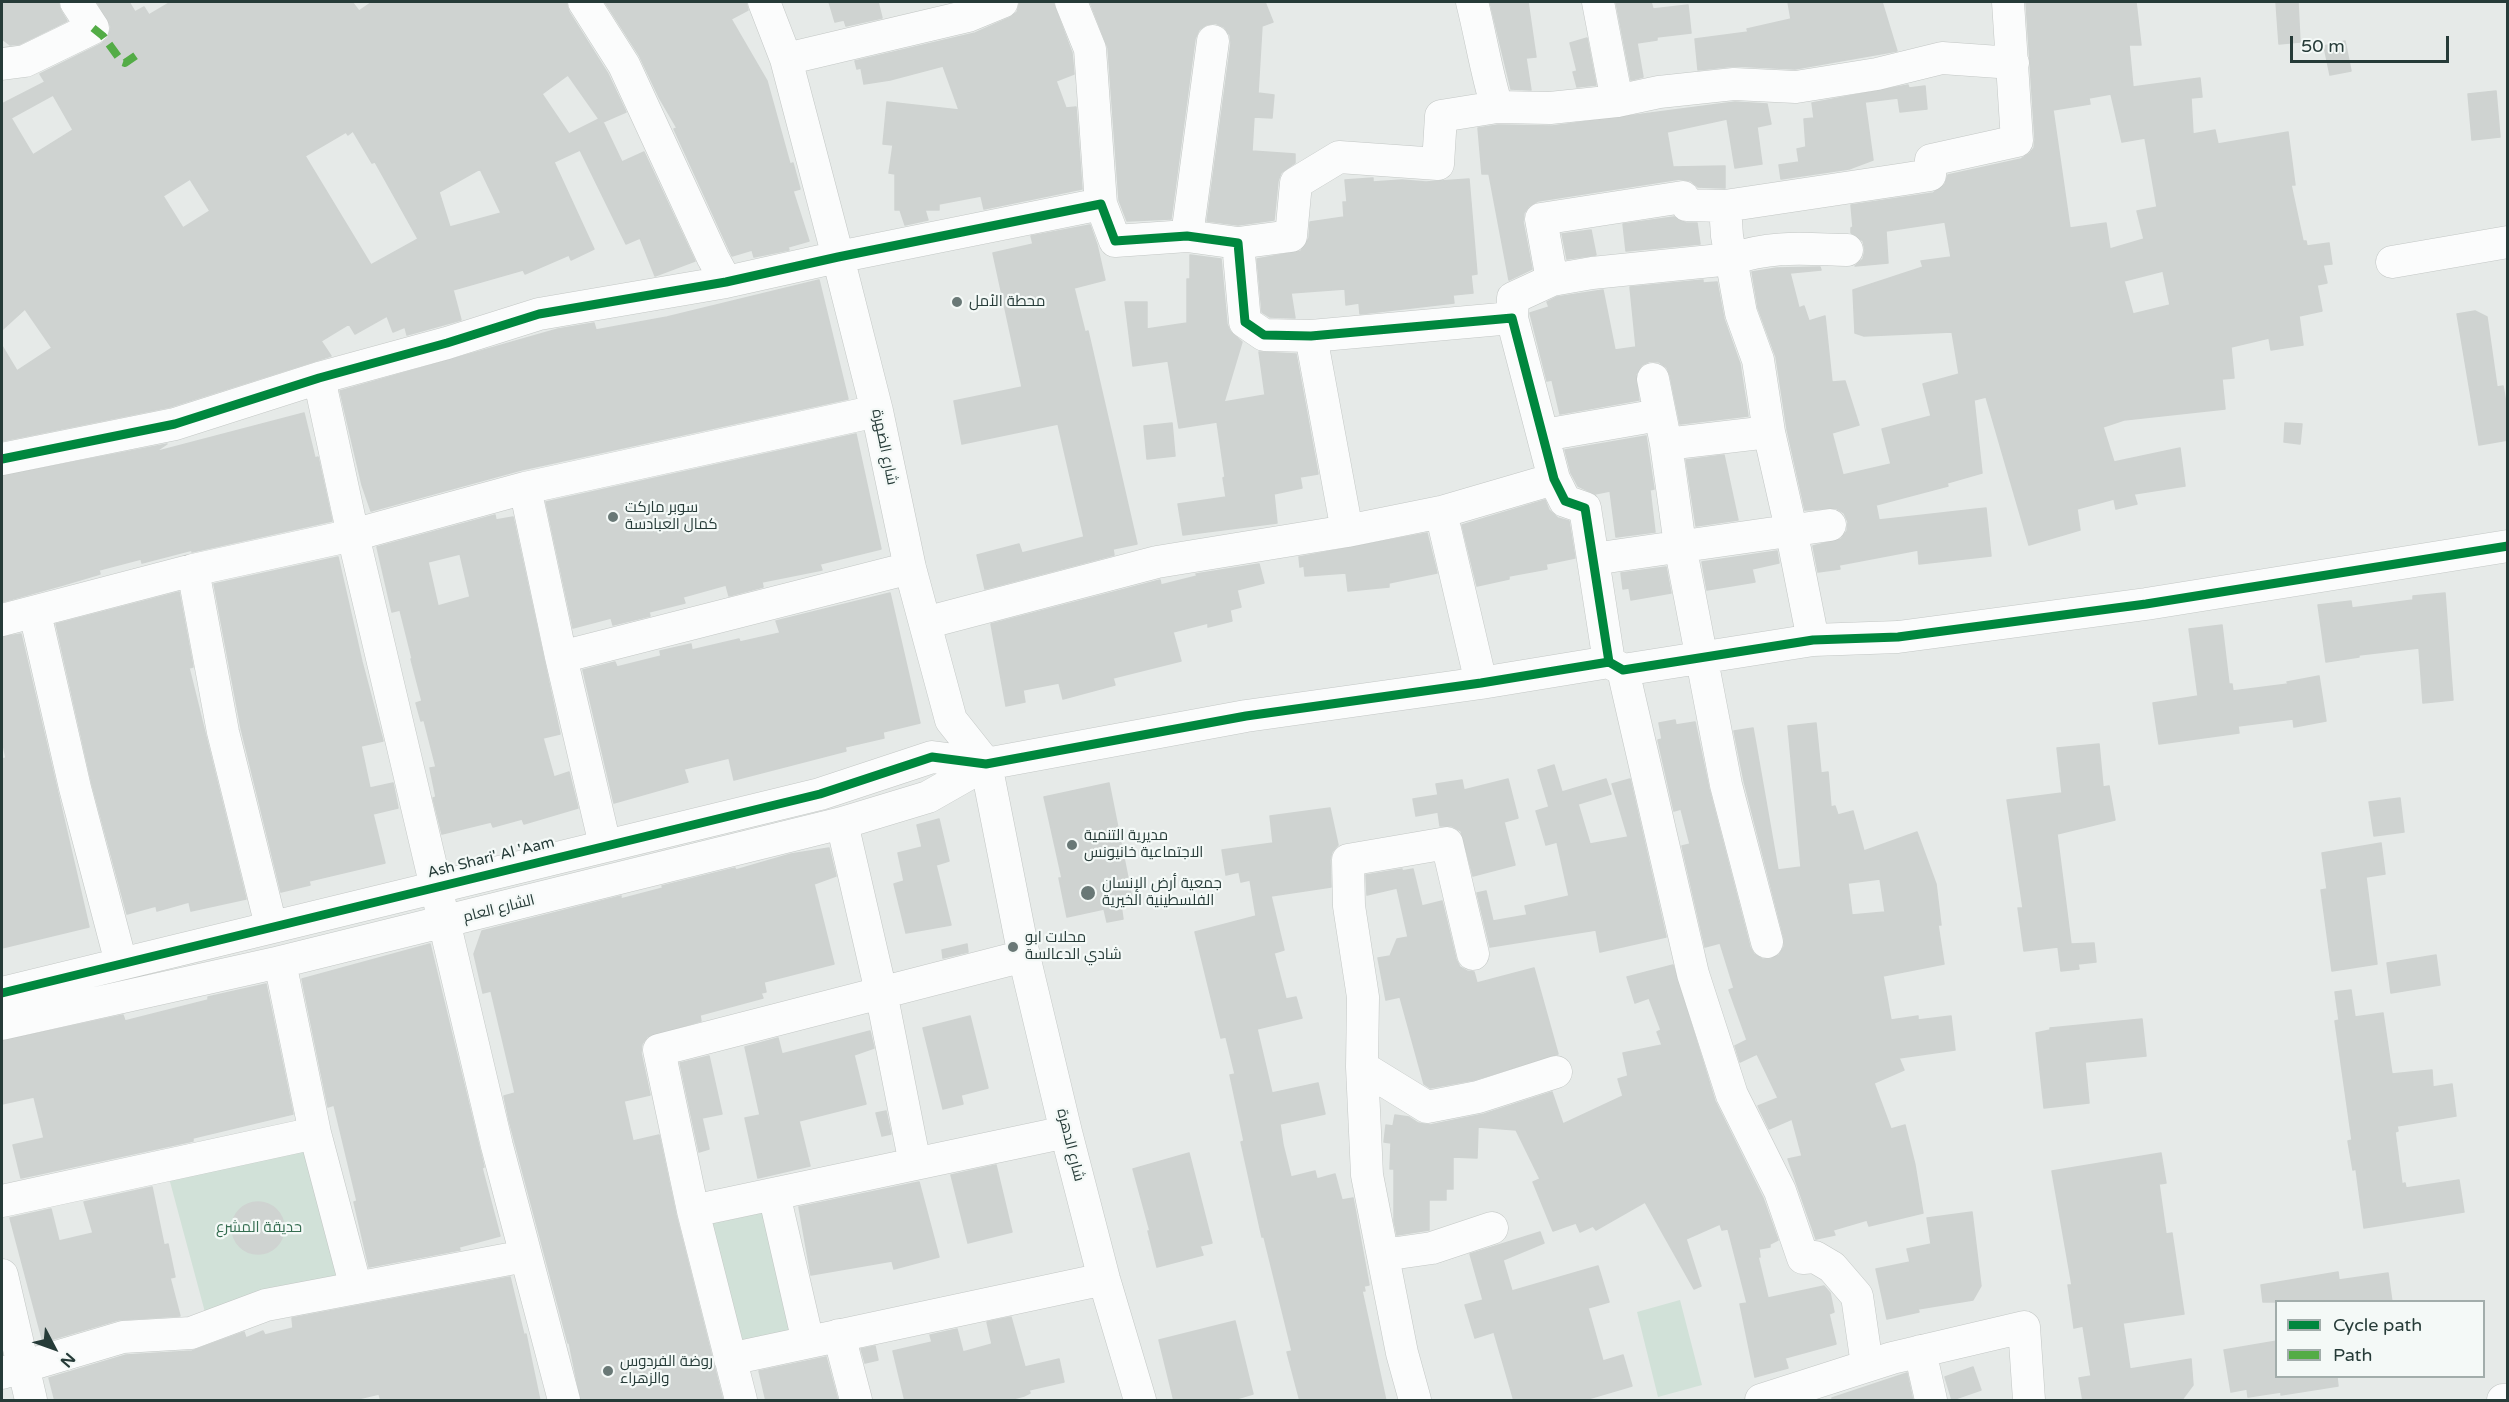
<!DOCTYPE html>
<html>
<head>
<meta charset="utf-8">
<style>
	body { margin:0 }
	#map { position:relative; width:2509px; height:1402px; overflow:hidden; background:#e6eae8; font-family:"Varela Round",sans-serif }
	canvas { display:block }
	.frame { position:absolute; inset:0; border:3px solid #263b38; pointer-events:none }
	.legend { position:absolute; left:2275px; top:1300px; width:210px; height:78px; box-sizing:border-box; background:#f4f9f7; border:2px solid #a2adab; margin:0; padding:8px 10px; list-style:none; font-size:18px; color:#263b38 }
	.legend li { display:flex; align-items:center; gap:12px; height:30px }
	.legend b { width:30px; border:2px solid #a2adab }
	.north { position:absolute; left:24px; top:1318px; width:60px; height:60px; -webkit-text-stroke:4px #f4f9f7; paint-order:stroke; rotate:131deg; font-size:16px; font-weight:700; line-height:24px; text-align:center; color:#263b38 }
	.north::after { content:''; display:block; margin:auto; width:21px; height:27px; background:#263b38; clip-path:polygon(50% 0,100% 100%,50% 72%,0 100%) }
	.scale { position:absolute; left:2290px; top:36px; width:159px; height:27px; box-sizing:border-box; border:3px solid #263b38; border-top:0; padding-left:8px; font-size:18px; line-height:21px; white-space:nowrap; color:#263b38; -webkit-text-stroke:4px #f4f9f7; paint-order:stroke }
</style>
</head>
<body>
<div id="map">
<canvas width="2509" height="1402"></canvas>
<div class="frame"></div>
<ul class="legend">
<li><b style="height:8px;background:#00873e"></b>Cycle path</li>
<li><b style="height:8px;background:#53ac46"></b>Path</li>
</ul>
<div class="north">N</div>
<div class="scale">50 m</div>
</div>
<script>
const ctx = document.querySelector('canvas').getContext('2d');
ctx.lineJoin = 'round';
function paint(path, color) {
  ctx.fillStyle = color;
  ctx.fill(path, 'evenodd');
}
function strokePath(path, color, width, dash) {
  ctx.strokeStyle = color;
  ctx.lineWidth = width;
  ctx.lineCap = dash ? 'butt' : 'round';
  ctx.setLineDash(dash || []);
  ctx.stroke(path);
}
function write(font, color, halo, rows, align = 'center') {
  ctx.font = font + ' "Varela Round",Cairo,sans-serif';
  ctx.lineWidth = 4.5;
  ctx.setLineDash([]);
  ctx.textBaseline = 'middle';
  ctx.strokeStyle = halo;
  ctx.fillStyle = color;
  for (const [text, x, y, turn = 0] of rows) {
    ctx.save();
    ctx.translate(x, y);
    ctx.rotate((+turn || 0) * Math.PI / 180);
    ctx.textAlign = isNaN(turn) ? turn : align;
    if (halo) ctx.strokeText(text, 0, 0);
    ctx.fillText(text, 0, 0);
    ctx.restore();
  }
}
paint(new Path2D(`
	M313,1139L349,1277L206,1316L169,1178Z
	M781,1209L812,1325L742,1345L709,1224Z
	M1680,1300L1702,1385L1658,1397L1637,1312Z`), '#d1e1d8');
const building = new Path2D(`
	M2,2H58L61,11L67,21L20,44L10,45L2,39Z
	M97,2H129L135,12L144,7L149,15L171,2H352L359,11L372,2H566L569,12L608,74L626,112L603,122L622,162L644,152L695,261L655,276L640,238L626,244L580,150L554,162L594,249L571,260L569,255L525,274L523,270L453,290L461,320L407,335L405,327L393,332L387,316L355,334L349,324L321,341L331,356L170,407L2,441V346L17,371L52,348L25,309L2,330V103V104L45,82L40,74L101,44L108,38L111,27ZM568,75L599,119L569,134L542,94ZM53,95L73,130L33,155L11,118ZM353,131L372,163L375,162L418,239L371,265L305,156L346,132L348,135ZM480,169L501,213L450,227L439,192ZM190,179L210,211L183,228L163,196Z
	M605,2H746L748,10L731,19L767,81L790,164L793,163L800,189L793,191L809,241L788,247L789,250L754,257L752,250L732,256L674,129L677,128L659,97L639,55Z
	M829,2H878L882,18L846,26L844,20L835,22Z
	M1020,2H1053L1072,53L1074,74L1056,81L1066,108L1076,107L1082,189L984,209L981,196L939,204V210H925L928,220L905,225L900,210H895V174L889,173L893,145L883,144L887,102L959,110L943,66L890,80L864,84L861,68L857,69L855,61L975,33L1009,18L1017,12Z
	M1090,2H1265L1273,22L1262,26L1258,93L1274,95L1272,118L1254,117L1252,151L1295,154V163L1281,173L1278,181L1274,220L1238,225L1207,221L1231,43L1230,35L1224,27L1215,23L1206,25L1199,30L1195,39L1171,219L1127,221L1119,200L1108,48Z
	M1490,2H1528L1536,57L1526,58L1531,90L1511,89Z
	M1616,2H1651L1653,9L1688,5L1691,33L1657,37V40L1637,43L1643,77L1631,80Z
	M1788,2H1882L1897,51L1795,69L1735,66L1698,70L1695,39L1748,32L1747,29L1791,19Z
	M2026,2H2136L2141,45H2129L2133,87L2200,78L2202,97L2191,98L2193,134L2215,130L2218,144L2288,132L2295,185H2291L2303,241H2306L2307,246L2329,243L2332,264L2323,265L2327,283L2317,285L2322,311L2299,316L2303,345L2271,350L2269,338L2231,347L2234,378L2222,379L2225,409L2124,420L2103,427L2114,462L2180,448L2185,486L2134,494L2137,504L2116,509L2114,499L2077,509L2080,530L2029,545L1986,397L1974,400L1982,473L1947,483L1948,486L1876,505L1879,520L1986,508L1991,556L1919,564L1918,550L1839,565L1840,569L1818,572L1813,546L1841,539L1847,531L1848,522L1844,513L1836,508L1805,510L1787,429L1776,357L1758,308L1752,272L1777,268L1820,267L1821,270L1790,273L1799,308L1804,306L1809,321L1825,316L1832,382L1845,381L1859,425L1832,433L1843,475L1891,464L1882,429L1931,416L1923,384L1959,374L1952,332L1864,336L1855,333L1853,290L1923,267L1921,261L1951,257L1945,222L1886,231L1888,263L1855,266L1863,259L1865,250L1863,241L1851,233V228L1853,227L1851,205L1933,193L1945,184L1948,175L2021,159L2029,154L2034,148L2035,140ZM2111,94L2122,142L2145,138L2157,207L2137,211L2144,239L2110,249L2106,223L2070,228L2053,110L2090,104L2089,98ZM2163,271L2170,305L2133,314L2124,281Z
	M2276,2H2298L2300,42L2279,44Z
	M1587,38L1596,85L1577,87L1573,72L1577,71L1570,43Z
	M2345,41L2351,71L2330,75L2324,46Z
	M1908,85L1909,88L1925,86L1927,109L1900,112L1898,98L1865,102L1873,160L1849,169L1781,179L1779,165L1799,162L1797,149L1806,147L1804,119L1814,118L1812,103Z
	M2496,91L2500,137L2472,140L2468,94Z
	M1735,102L1767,104L1771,124L1757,127L1762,164L1735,168L1727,119L1667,132L1673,167L1725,166V188L1698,187L1691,181L1680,179L1538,201L1529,206L1524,213L1523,222L1532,269L1509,280L1489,174H1482L1478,128L1498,125L1552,126Z
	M1373,178V182L1402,180L1426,182L1469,179L1477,274L1471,275L1473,293L1453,295L1454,303L1360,314L1359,303L1346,305L1345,289L1291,293L1295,318L1270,317L1262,312L1257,259L1301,251L1309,238L1310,222L1344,217L1343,202H1347L1345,180Z
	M1674,217L1686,223H1697L1700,244L1626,251L1623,224Z
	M1090,225L1097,245L1105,280L1074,288L1085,332L1088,331L1137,544L1113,549L1114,555L985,589L977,555L1019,544L1022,553L1084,537L1058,424L962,444L954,401L1022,387L993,253L1033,244L1031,236Z
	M1591,230L1596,255L1567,259L1562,234Z
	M1190,255L1221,259L1227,324L1230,331L1242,342L1224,402L1265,395L1259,352L1296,354L1318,474L1300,477L1302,488L1274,494L1277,523L1183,535L1178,504L1226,497L1223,478L1225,477L1217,422L1179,428L1168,361L1133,366L1125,302H1147V329L1187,323V279H1190Z
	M819,280L848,399L521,470L371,511L362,485L340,391L558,329L594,323L596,330L667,317Z
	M1703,280V283L1717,282L1724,319L1740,364L1748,416L1680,424L1670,375L1667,368L1659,362L1650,361L1642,365L1636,374L1639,400L1560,414L1552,380L1547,381L1530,313L1549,307L1547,302L1557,297L1603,290L1615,350L1636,347L1630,287Z
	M2475,311L2487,317L2497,387L2503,386L2508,415V440L2479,445L2457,314Z
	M304,413L315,458L318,457L332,521L192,552V550L142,563L141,559L99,570L100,574L63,585L2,602V476L167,444L155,452Z
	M1172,423L1175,456L1147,459L1144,426Z
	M2285,423L2302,424L2300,444L2284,442Z
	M856,434L881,549L820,564L822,570L762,582L763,587L729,596L726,585L683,597L685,603L649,612L650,616L613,625L611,618L573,628L546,502Z
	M1646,436L1654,489L1650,490L1655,532L1616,537L1610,491L1595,494L1578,486L1571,473L1565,450Z
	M1724,455L1738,520L1696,526L1686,460Z
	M1545,500L1549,510L1558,518L1569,521L1575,558L1546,564L1547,569L1509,576V579L1477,586L1462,525Z
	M495,515L496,520L513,517L560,734L543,738L554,777L569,772L578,808L524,824L522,819L493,827L491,822L442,834L433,798L436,797L430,768L436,767L424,720L421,721L416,703L422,701L411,659L412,658L400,610L392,612L377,547ZM460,554L470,597L438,606L428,562Z
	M1427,533L1437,573L1389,583V587L1348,591L1346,573L1305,576L1304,566L1300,567L1299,557Z
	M1777,551L1779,563L1752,569L1755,582L1707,590L1702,562Z
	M338,557L362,662L383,741L361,746L370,788L393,783L398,808L373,814L385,863L309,881L310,885L281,892L241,728L214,584Z
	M1259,564L1264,583L1237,590L1241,607L1230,610L1232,621L1208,627V623L1173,632L1181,661L1113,678L1115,685L1063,699L1059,683L1023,690L1025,702L1006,706L991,624L1160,580L1161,585L1197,576L1196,574Z
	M1666,567L1671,593L1631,600L1629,588L1623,589L1621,573Z
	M179,592L193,667L189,668L246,899L191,911L189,902L157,911L156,906L127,914L92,784L56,624Z
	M890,593L920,723L883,732L884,738L845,747L846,751L734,780L729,758L684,769L688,782L614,803L583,670L615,662L617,667L661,656L660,651L691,644L692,650L739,639L740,642L780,633L776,621Z
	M2445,593L2453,700L2423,703L2419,648L2359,655V657L2326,662L2318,605L2351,601L2352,608L2413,600V596Z
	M2222,625L2229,684H2232L2233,691L2288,684L2287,682L2319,676L2326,721L2294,727L2293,719L2238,726L2239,733L2159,744L2153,703L2198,696L2189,629Z
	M21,634L89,927L2,948V759L6,758L2,739V637Z
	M1675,720L1676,725L1695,722L1709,789L1750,947L1754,954L1762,959H1771L1779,955L1784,947V938L1744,781L1734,731L1753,728L1778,870L1801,867L1788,726L1816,723L1821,773L1828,772L1831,807L1835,806L1838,815L1853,811L1864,851L1917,832L1936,884L1941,925H1938L1944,964L1883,976L1891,1020L1918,1016V1020L1951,1016L1955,1050L1899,1058L1904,1070L1874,1083L1891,1129L1905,1125L1915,1165L1923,1213L1869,1226L1867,1220L1833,1230L1835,1235L1816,1239L1788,1159L1802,1156L1792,1119L1769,1129L1758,1106L1778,1098L1757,1054L1740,1062L1735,1046L1747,1040L1729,990L1734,988L1720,943L1705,947L1682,846L1690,844L1681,809L1674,811L1658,740L1662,739L1659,723ZM1880,879L1885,912L1852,915L1848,883Z
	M2099,744L2103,787L2109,786L2115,820L2057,834L2071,944L2094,943L2096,962L2078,964L2079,969L2061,971L2058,947L2024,951L2018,908H2023L2007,800L2062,793L2057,748Z
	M1554,765L1562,792L1606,779L1611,794L1578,804L1590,844L1628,837L1612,784L1630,779L1666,937L1600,952L1596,930L1490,947L1477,893L1486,891L1493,921L1527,915L1525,906L1569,896L1557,842L1546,845L1536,811L1549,807L1538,770Z
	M1508,779L1518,818L1504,822L1515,865L1473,876L1461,831L1452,826H1440L1438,812L1416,816L1413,799L1438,795L1436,784L1462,780L1464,790Z
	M1109,783L1133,903L1121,905L1123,919L1107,922L1104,909L1067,917L1059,878H1062L1044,797Z
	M2400,798L2404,832L2374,836L2369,802Z
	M1330,808L1338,845L1332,852L1330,860L1331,887L1271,896L1284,950L1274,953L1286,999L1296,997L1302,1018L1257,1029L1272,1093L1318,1083L1325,1114L1280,1124L1283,1145L1291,1177L1315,1171L1317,1179L1335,1174L1342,1200L1353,1198L1369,1285L1364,1286L1365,1291H1362L1386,1401H1300L1287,1352L1292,1351L1264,1237H1262L1241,1142L1244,1141L1230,1075L1235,1074L1226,1037L1221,1038L1195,932L1256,916L1250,880L1241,882L1239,872L1226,875L1222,850L1273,843L1270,816Z
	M939,819L949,861L936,865L951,925L906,933L894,884L904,881L898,853L922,847L917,825Z
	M2381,843L2385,874L2366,877L2377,964L2332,971L2321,890L2327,889L2322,853Z
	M829,848L836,876L814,884L834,964L764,982L766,992L761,993L763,998L700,1015L701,1021L647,1037L642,1044L641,1053L650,1095L624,1101L633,1141L659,1135L676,1215L723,1401H581L569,1342L568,1343L509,1120L504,1096L515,1093L491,991L483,993L474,954L482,931L621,896V899L663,888L662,886L735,868L736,870L791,854Z
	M1402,869V871L1413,869L1422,906L1442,901L1456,959L1460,967L1467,971L1474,972L1477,983L1534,968L1558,1054L1474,1080L1430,1088L1424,1084L1400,997L1386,1000L1378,958L1390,956L1397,939L1408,937L1397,888L1367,895L1366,875Z
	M430,944L484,1167L482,1168L500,1236L459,1247L460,1250L369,1267L354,1202L357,1201L334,1105L328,1107L302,979Z
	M967,944L968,952L943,958L942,950Z
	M2436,955L2440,985L2391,993L2387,963Z
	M1673,965L1715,1101L1763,1198L1778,1240L1770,1244V1247L1759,1249L1760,1257H1758L1768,1298L1824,1286L1830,1293L1834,1312L1829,1314L1836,1344L1785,1358L1788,1368L1755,1377L1740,1304L1747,1303L1728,1229L1722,1230L1720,1224L1686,1239L1701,1286L1694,1289L1645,1202L1596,1230L1593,1226L1580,1232L1576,1223L1553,1231L1533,1182L1540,1179L1516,1130L1478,1127L1477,1158L1453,1157V1189H1446V1200H1429V1230L1397,1235L1394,1221V1169H1390L1391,1143L1384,1142L1386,1125L1393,1126L1395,1115L1409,1117L1418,1123L1430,1125L1484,1114L1552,1092L1563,1124L1623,1096L1618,1079L1628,1076L1623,1053L1662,1045L1657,1032L1661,1030L1649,998L1635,1003L1627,977Z
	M266,984L293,1114L193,1138V1141L21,1178L13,1145L44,1138L34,1097L2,1104V1041L123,1015L125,1021L208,1000V997Z
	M2351,990L2355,1017L2383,1013L2392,1074L2432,1070L2433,1087L2452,1084L2456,1116L2397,1126L2398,1131L2395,1132L2402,1184L2405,1183L2406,1188L2459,1180L2464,1212L2364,1228L2356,1169L2353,1170L2348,1141L2352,1140L2335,1021L2339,1020L2335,992Z
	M970,1016L988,1088L961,1095L963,1104L943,1109L923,1028Z
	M2142,1019L2146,1056L2085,1062L2089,1103L2044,1108L2036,1033L2050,1030V1028Z
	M870,1031L874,1048L854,1055L866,1104L799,1121L810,1166L758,1178L745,1118L760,1115L745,1047L778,1038L782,1054Z
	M709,1056L722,1114L702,1118L709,1149L699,1152L680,1063Z
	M886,1111L891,1134L882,1136L876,1113Z
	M1189,1153L1212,1243L1200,1246L1203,1255L1157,1267L1148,1231H1150L1133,1169Z
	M2161,1153L2166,1183L2159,1184L2166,1234L2172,1233L2184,1314L2123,1323L2130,1369L2191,1359L2193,1385L2181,1401H2083L2079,1378L2091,1376L2083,1326L2074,1328L2068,1285H2072L2052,1171Z
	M996,1165L1012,1232L968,1243L951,1175Z
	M919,1182L939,1257L894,1269L892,1261L811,1275L799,1207Z
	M152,1187L164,1245L168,1244L175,1277L170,1278L180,1316L118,1320L43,1342L10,1218L51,1209L59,1241L93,1233L84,1202Z
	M232 1228a26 26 0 1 1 52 0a26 26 0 1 1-52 0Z
	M1972,1212L1981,1286L1973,1300L1918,1309L1919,1312L1887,1319L1876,1269L1910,1262L1907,1249L1931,1244L1927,1218Z
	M1540,1232L1544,1243L1503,1260L1512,1291L1598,1266L1609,1302L1588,1308L1603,1361L1623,1355L1632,1386L1581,1401H1514L1494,1332L1475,1338L1465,1305L1483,1300L1470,1254Z
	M2338,1272L2339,1280L2388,1273L2392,1302H2263L2261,1285Z
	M510,1277L524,1335L526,1334L540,1401H381L379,1394L349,1401H55L49,1378L126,1355L192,1351L244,1332L246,1338L263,1331L265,1335L293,1328L292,1318Z
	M1011,1317L1025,1367L1059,1359L1064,1382L1029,1390L1030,1393L1024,1396L1005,1401H905L893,1351L932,1342L930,1335L957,1329L963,1352L992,1344L987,1322Z
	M1235,1321L1253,1394L1229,1401H1174L1159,1340Z
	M2277,1341V1377H2337L2338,1386L2281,1395V1392L2248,1397L2247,1389L2231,1392L2224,1350Z
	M875,1346L878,1360L865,1363L861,1349Z
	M826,1357L838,1401H766L759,1371Z
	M1973,1367L1981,1390L1952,1400L1945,1377Z
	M1907,1373L1913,1401H1832V1398Z`);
paint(building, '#cfd3d1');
strokePath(building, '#cfd3d1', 1.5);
const minor = new Path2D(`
	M584,2L624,65L713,258L726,282
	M764,2L786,59L838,257L877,411L910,568L951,720L986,764L1024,956L1066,1132L1104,1279L1140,1400
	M1071,2L1090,49L1101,204
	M1472,2C1481,37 1486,72 1497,107
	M1598,2L1617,101
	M786,59L968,16L1002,2
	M2,64L25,61L93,28L76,2
	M1725,206L1727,236L1741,313L1758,360L1769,432L1791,529L1813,640
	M1187,236L1213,41
	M1238,243L1291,236L1296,183L1339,157L1438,164L1441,116L1497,107L1550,108L1617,101L1659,92L1734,84L1796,87L1877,74L1942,58L2013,63
	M1847,250C1803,249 1775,245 1731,259L1592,273L1552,280L1541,219L1683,197L1687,205L1725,206L1905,179L1930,175L1931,160L2017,141L2008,2
	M2392,262L2508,242
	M1552,280L1513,298L1512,318L1554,479L1565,501L1585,508L1609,662
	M1311,336L1347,531
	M319,378L353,535L497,1146L564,1400
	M1653,379L1666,444L1769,432
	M1544,435L1659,415
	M1666,444L1680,545L1726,785L1767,942
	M2,459L175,424L319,378L447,343L539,314L726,282L838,257L1101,204L1115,241L1187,236L1238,243L1245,322L1264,335L1311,336L1512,318
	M525,488L561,657L605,845
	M1441,512L1481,683
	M1593,559L1830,525
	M193,570L223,732L271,926
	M35,613L75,788L121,963
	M2,620L193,570L353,535L525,488L877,411
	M925,623L1157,562L1347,531L1441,512L1554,479
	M561,657L910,568
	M1623,670L1693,974L1732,1095L1780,1191L1803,1258L1815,1257L1832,1267L1857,1296L1867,1365
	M842,823L881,992L915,1164
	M280,962L315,1133L356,1288
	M2,993L820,794L932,757L986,764L1246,716L1481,683L1609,662L1623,670L1813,640L1898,637L2146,604L2508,546
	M2,1024L280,962L842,823L928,797L986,764
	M1362,1067L1427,1107L1478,1097L1556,1072
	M774,1194L808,1342
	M2,1201L315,1133
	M693,1211L1066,1132
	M1383,1255L1432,1248L1492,1228
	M2,1275L31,1400
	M839,1335L856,1400
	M1920,1351L1931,1400
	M730,1359L1104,1279
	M2,1373L123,1337L191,1333L266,1305L525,1256
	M741,1400L693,1211L659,1050L1024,956
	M1415,1400L1402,1353L1367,1175L1362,1067L1363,997L1349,906L1348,860L1447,843L1473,954
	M1761,1400L1892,1358L2024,1327L2029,1400
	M2503,1400H2508`);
strokePath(minor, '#c3c7c5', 33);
strokePath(minor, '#fbfcfc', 32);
strokePath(new Path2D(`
	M93,28L103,36L122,62L125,63L138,54`), '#53ac46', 8, [15, 8]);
strokePath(new Path2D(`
	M2,459L175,424L319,378L447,343L539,314L726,282L838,257L1101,204L1115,241L1187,236L1238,243L1245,322L1264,335L1311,336L1512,318L1554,479L1565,501L1585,508L1609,662
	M2,993L820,794L932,757L986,764L1246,716L1481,683L1609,662L1623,670L1813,640L1898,637L2146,604L2508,546`), '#00873e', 9);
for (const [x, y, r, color] of [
	[957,302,6,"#697876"],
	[613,517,6,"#697876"],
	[1072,845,6,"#697876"],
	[1088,893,8,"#697876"],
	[1013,947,6,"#697876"],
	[608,1371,6,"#697876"]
]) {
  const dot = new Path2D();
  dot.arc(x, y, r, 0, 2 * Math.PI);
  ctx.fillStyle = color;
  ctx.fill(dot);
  strokePath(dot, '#f4f9f7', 2);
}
write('15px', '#263b38', '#f4f9f7', [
	["محطة الأمل",969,302],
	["سوبر ماركت",625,508],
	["كمال العبادسة",625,525],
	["مديرية التنمية",1084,836],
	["الاجتماعية خانيونس",1084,853],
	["جمعية أرض الإنسان",1102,884],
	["الفلسطينية الخيرية",1102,901],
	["محلات ابو",1025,938],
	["شادي الدعالسة",1025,955],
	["روضة الفردوس",620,1362],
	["والزهراء",620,1379]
], 'left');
write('15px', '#263b38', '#f4f9f7', [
	["شارع الضهرة",884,447,78],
	["Ash Shari' Al 'Aam",491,858,-14],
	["الشارع العام",499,909,-14],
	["شارع الدهرة",1070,1145,76]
]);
write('15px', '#356d51', '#f4f9f7', [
	["حديقة المشرع",259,1228]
]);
</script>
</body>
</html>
